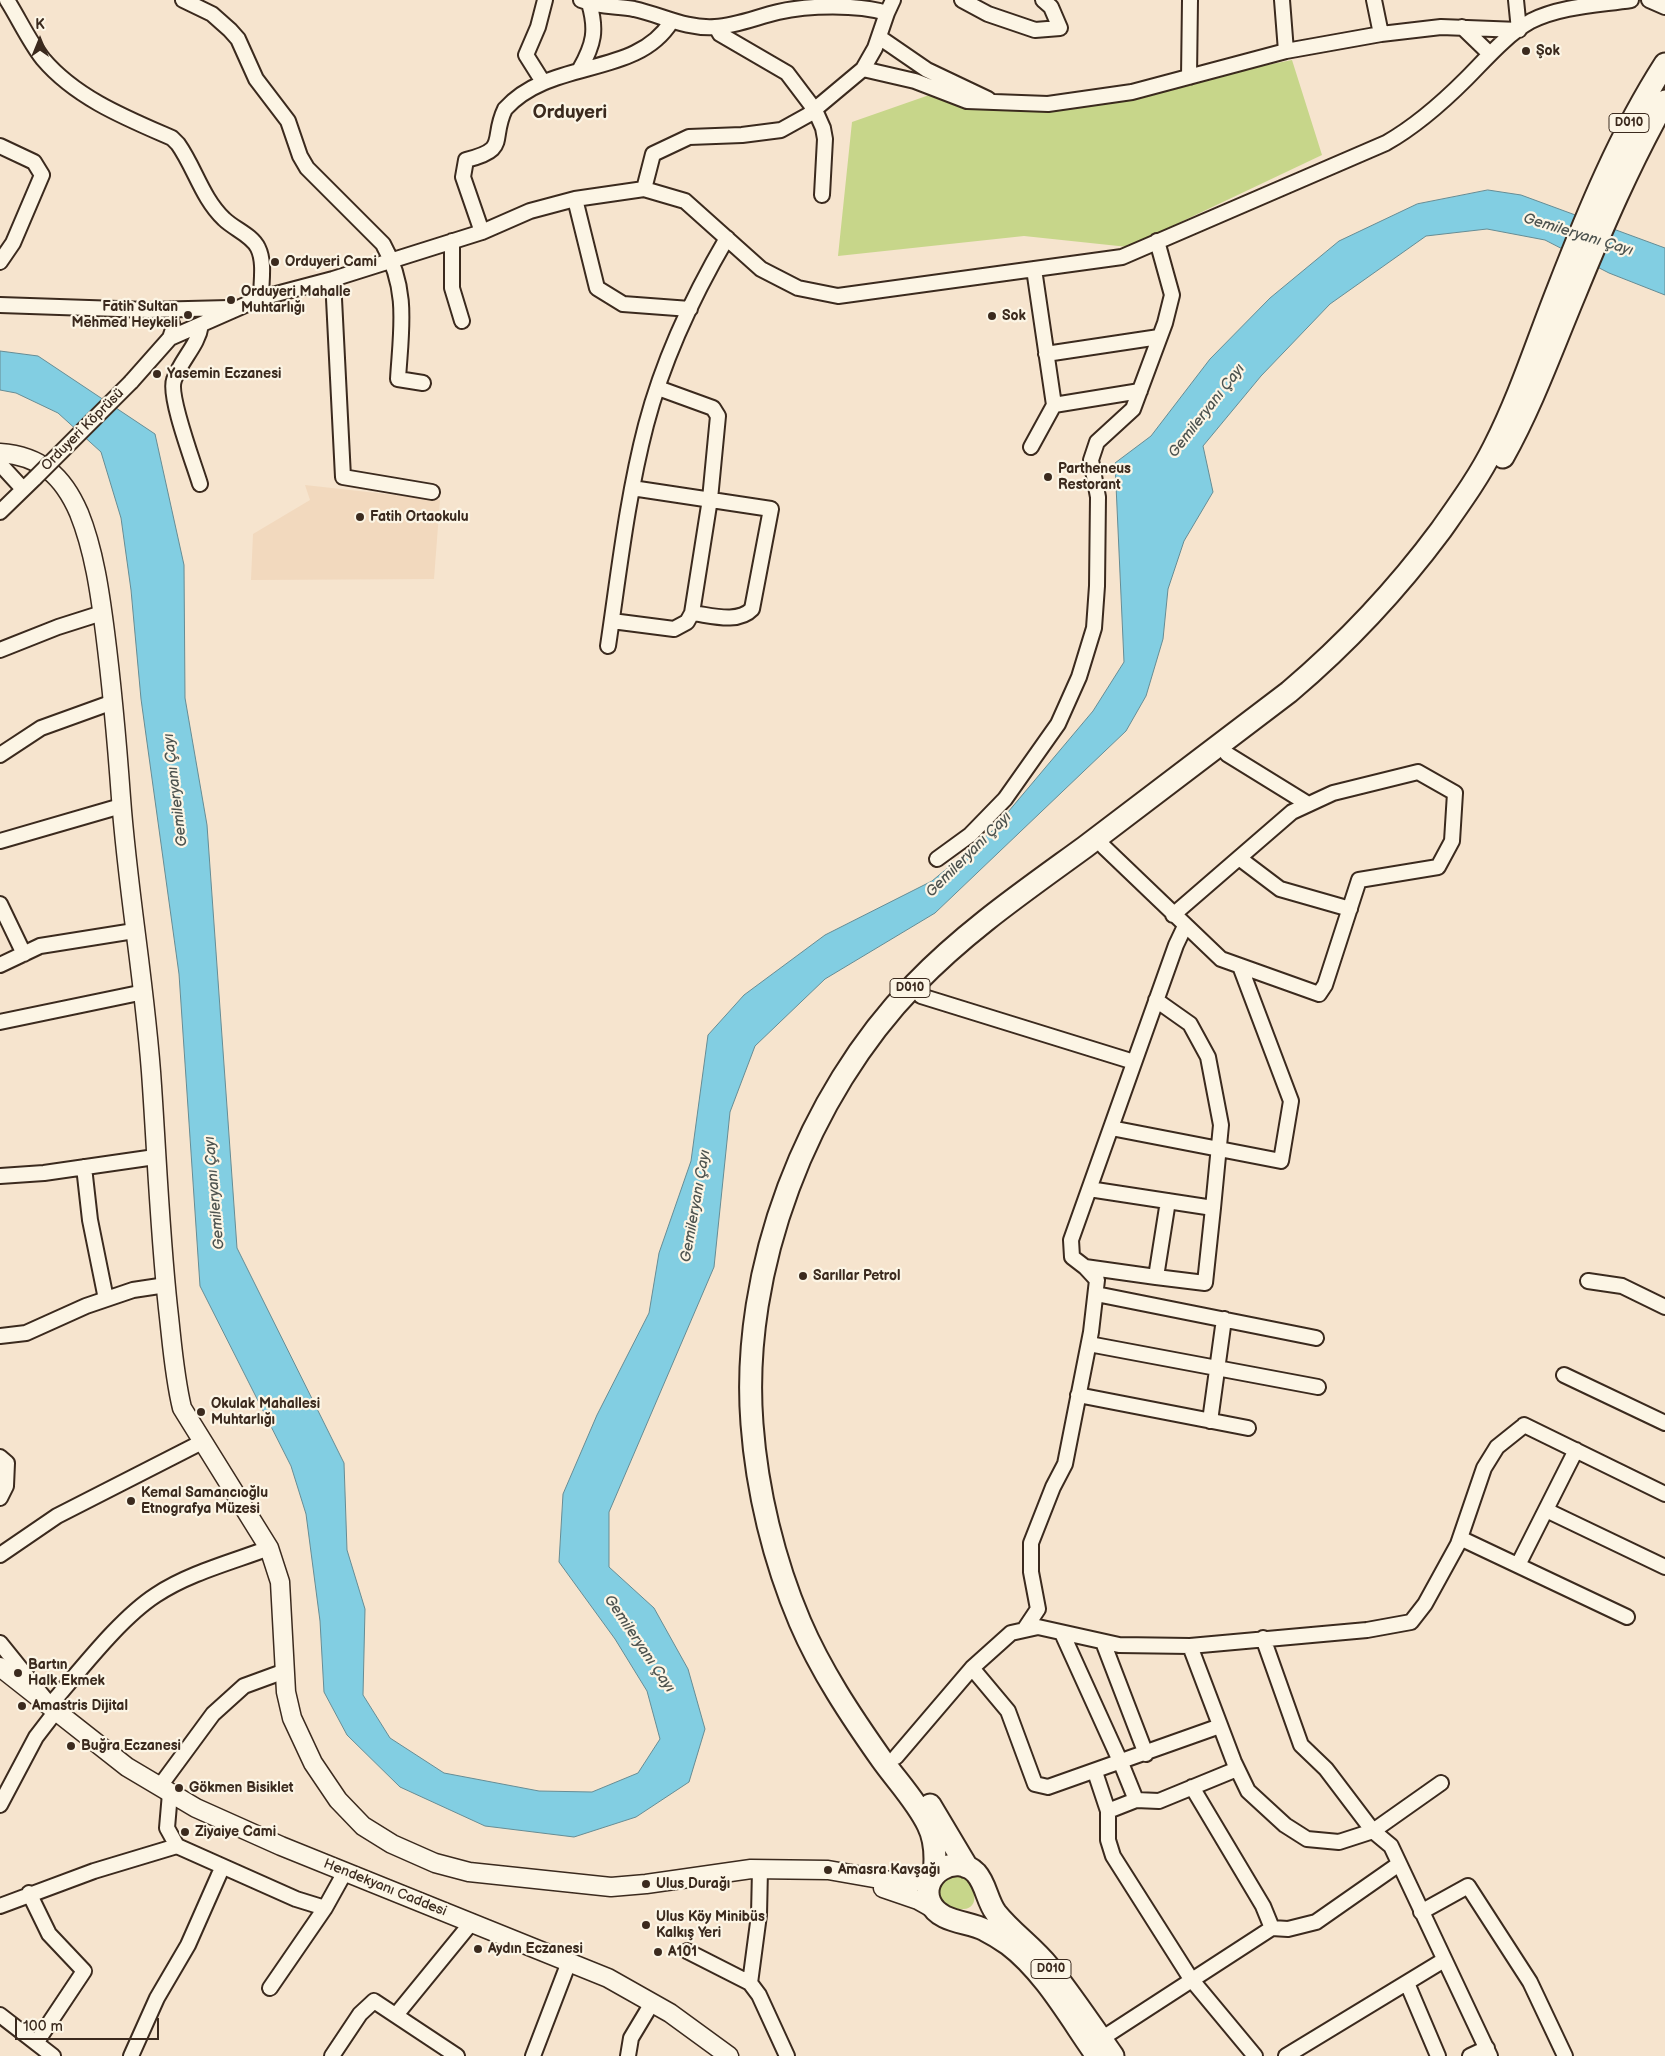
<!DOCTYPE html>
<html>
<head>
<meta charset="utf-8">
<style>
	body { margin:0 }
	#map { position:relative; width:1665px; height:2056px; overflow:hidden; background:#f6e4ce; font-family:"Balsamiq Sans",sans-serif }
	canvas { display:block }
	.north { position:absolute; left:15px; top:15px; width:50px; height:50px; -webkit-text-stroke:4px #fcf5e5; paint-order:stroke; rotate:0deg; font-size:14px; font-weight:700; line-height:20px; text-align:center; color:#3b2a1e }
	.north::after { content:''; display:block; margin:auto; width:18px; height:22px; background:#3b2a1e; clip-path:polygon(50% 0,100% 100%,50% 72%,0 100%) }
	.scale { position:absolute; left:15px; top:2018px; width:144px; height:22px; box-sizing:border-box; border:2px solid #3b2a1e; border-top:0; padding-left:6px; font-size:15px; line-height:18px; white-space:nowrap; color:#3b2a1e; -webkit-text-stroke:4px #fcf5e5; paint-order:stroke }
</style>
</head>
<body>
<div id="map">
<canvas width="1665" height="2056"></canvas>
<div class="north">K</div>
<div class="scale">100 m</div>
</div>
<script>
const ctx = document.querySelector('canvas').getContext('2d');
ctx.lineJoin = 'round';
function paint(path, color) {
  ctx.fillStyle = color;
  ctx.fill(path, 'evenodd');
}
function strokePath(path, color, width, dash) {
  ctx.strokeStyle = color;
  ctx.lineWidth = width;
  ctx.lineCap = dash ? 'butt' : 'round';
  ctx.setLineDash(dash || []);
  ctx.stroke(path);
}
function write(font, color, halo, rows, align = 'center') {
  ctx.font = font + ' "Balsamiq Sans",sans-serif';
  ctx.lineWidth = 4.5;
  ctx.setLineDash([]);
  ctx.textBaseline = 'middle';
  ctx.strokeStyle = halo;
  ctx.fillStyle = color;
  for (const [text, x, y, turn = 0] of rows) {
    ctx.save();
    ctx.translate(x, y);
    ctx.rotate((+turn || 0) * Math.PI / 180);
    ctx.textAlign = isNaN(turn) ? turn : align;
    if (halo) ctx.strokeText(text, 0, 0);
    ctx.fillText(text, 0, 0);
    ctx.restore();
  }
}
paint(new Path2D(`
	M305,485L440,500L434,579L251,580L253,534L310,500Z`), '#f2d9be');
paint(new Path2D(`
	M1292,60L1322,155L1128,247L1024,236L838,256L852,122L935,93L969,104L1158,87Z
	M949,1873L968,1876C982,1905 973,1916 942,1905L937,1887Z`), '#c7d68a');
const water = new Path2D(`
	M1488,190L1521,195L1665,248V295L1609,273L1545,240L1487,229L1426,236L1330,304L1261,376L1203,446L1213,492L1184,541L1168,589L1163,639L1146,696L1126,731L935,913L825,979L755,1046L730,1112L714,1267L609,1512V1567L654,1608L688,1669L705,1729L689,1782L636,1817L574,1837L485,1826L400,1787L347,1735L324,1692L320,1621L306,1514L291,1466L200,1286L179,974L141,699L131,590L121,518L101,452L58,413L16,393L0,390V351L38,356L155,434L184,565L185,698L207,825L237,1248L344,1463L347,1550L365,1609L363,1695L390,1738L444,1773L539,1791L592,1792L638,1773L660,1739L647,1691L615,1639L559,1562L563,1494L597,1415L649,1313L659,1253L691,1161L708,1035L744,995L825,935L932,881L992,831L1093,711L1124,662L1115,463L1151,436L1210,359L1270,298L1339,241L1417,204Z`);
paint(water, '#82cee2');
strokePath(water, '#668c94', 1);
const minor = new Path2D(`
	M7,0C19,19 29,41 43,59C76,98 126,118 172,138L178,144C195,168 202,198 224,219C234,229 252,235 258,248C265,262 261,283 261,298
	M183,0L212,14L230,30L238,39L256,79L288,121L300,156L307,168L383,244C409,290 401,329 398,379L423,383
	M581,0C598,7 616,6 634,9C662,15 685,29 715,27C736,26 757,17 778,12C808,5 858,4 887,13L875,48L863,69L808,115L781,130L742,135L689,137L653,154L644,189
	M962,0L988,14L1035,30L1060,28L1051,7L1043,0
	M1282,0L1286,51
	M1374,0L1381,34
	M1649,0L1665,7
	M887,13L893,0
	M716,27L720,34L787,73L815,110L823,128L825,139L822,195
	M1462,27L1490,54
	M879,37L927,70L988,99
	M580,69C594,44 597,30 589,3
	M863,69L915,81L967,101L1048,104L1132,92L1286,51L1381,34L1441,27L1519,30L1516,0
	M1189,77L1190,0
	M543,82L526,55L538,27L545,0
	M0,146L34,162L42,175L13,243L0,262
	M575,199L597,288L623,304L690,309
	M482,232L463,177L466,160C510,149 490,140 505,109C551,58 636,78 671,22
	M452,241V288L462,321
	M333,279L343,477L432,492
	M0,305L148,310L229,308
	M170,338L261,298L333,279L482,232L530,211L575,199L644,189L685,201L761,269L798,288L838,296L1122,257L1386,143C1416,126 1441,104 1466,79C1486,59 1506,35 1531,21C1561,6 1598,5 1631,0
	M1046,354L1159,337
	M131,382L170,338L173,329L172,323
	M1054,405L1140,391
	M1031,447L1054,405L1034,269
	M0,464L23,489
	M200,484C194,464 168,396 174,380C181,359 198,346 201,325
	M632,488L771,509L752,609C738,624 710,615 692,613
	M0,512L35,478
	M612,621L674,629L687,622L692,613L710,499L718,416L713,408L658,388
	M608,646C619,572 627,498 646,425C663,360 693,296 727,238
	M0,650L58,627L102,613
	M1227,754L1308,804
	M0,755L41,728L113,702
	M0,841L121,806
	M1104,847L1221,959L1319,994L1325,985L1359,880L1438,867L1452,841L1455,793L1418,772L1333,793L1292,812L1173,915
	M1239,858L1280,889L1350,909
	M937,859L970,835L1005,799L1058,724L1079,677L1094,628L1097,586L1098,497L1091,460L1097,442L1133,409L1165,323L1172,295L1157,241
	M0,904L24,954
	M0,965L40,946L134,931
	M921,996L1134,1062
	M0,1022L144,992
	M1111,1128L1281,1161L1291,1101L1240,966
	M84,1167L90,1220L106,1299
	M0,1176L44,1173L155,1157
	M1089,1189L1213,1208L1221,1125L1208,1057L1190,1024L1156,1000
	M1085,1267L1156,1277L1168,1201
	M1156,1277L1205,1283L1213,1208
	M1588,1281L1622,1286L1665,1307
	M1096,1294L1316,1338
	M0,1336L26,1333L86,1306L133,1290L166,1285
	M1089,1344L1318,1387
	M1564,1375L1665,1423
	M1078,1395L1248,1428
	M1210,1421L1224,1319
	M1524,1425L1665,1494
	M0,1457L7,1463L6,1486L0,1498
	M1546,1510L1665,1567
	M1460,1538L1627,1617
	M0,1555L57,1516L202,1442
	M1518,1565L1576,1450
	M1024,1630L1038,1609L1031,1572V1543L1053,1487L1065,1464L1091,1332L1097,1280L1085,1267L1072,1257L1071,1240L1176,945L1185,926
	M1062,1633L1121,1763L1136,1800L1159,1801L1237,1769
	M1263,1638L1301,1745L1326,1769L1373,1831L1441,1783
	M1103,1642L1146,1754
	M0,1643L50,1705C80,1671 119,1619 156,1595C189,1573 232,1562 269,1548
	M1190,1646L1234,1762L1248,1791L1285,1825L1307,1839L1339,1842L1373,1831L1391,1846L1490,2056
	M972,1668L1008,1711L1035,1784L1048,1787L1220,1726
	M896,1757L972,1668L1011,1633L1038,1627L1119,1645L1190,1646L1367,1630L1411,1622L1425,1604L1458,1544L1484,1468L1497,1447L1522,1427
	M1095,1772L1108,1811V1840L1113,1856L1191,1979L1255,2056
	M160,1786L213,1714L244,1686L285,1671
	M170,1793L167,1828L177,1846L296,1899L325,1908
	M0,1805L36,1737L56,1711
	M1108,1811L1136,1800
	M29,1893L49,1934L84,1971L36,2043
	M0,1906L94,1871L177,1846
	M1421,1912L1468,1886L1530,1982L1565,2056
	M1272,1928L1288,1929L1316,1922L1399,1864
	M687,1951L750,1983L759,1995L787,2056
	M750,1983L759,1915L760,1869
	M1407,1983L1438,2056
	M270,1988L325,1908L345,1872
	M0,2015L53,2056
	M396,2015L472,1922
	M1101,2039L1272,1928L1263,1906L1192,1787
	M131,2056L157,1998L188,1945L222,1868
	M332,2056L360,2014L374,2001L457,2056
	M533,2056L569,1962
	M628,2056L631,2038L652,2003
	M1286,2056L1444,1960
	M1470,2056L1487,2048`);
const major = new Path2D(`
	M0,453C41,456 63,476 79,513C94,550 100,593 105,632C112,687 117,743 121,798C128,895 146,989 152,1086C157,1160 160,1234 168,1308C172,1342 174,1375 182,1408L269,1548L280,1582L286,1692L292,1718L313,1763L338,1800L363,1826L392,1844L435,1863L469,1872L611,1887L646,1884L751,1869L828,1870L902,1883L917,1881L934,1875
	M0,1667L127,1767L196,1808L281,1846L608,1978L670,2013L729,2056
	M883,1888L918,1900L934,1909`);
const highway = new Path2D(`
	M1503,457C1532,405 1552,349 1575,294C1602,228 1630,163 1665,101
	M930,1805L967,1867
	M934,1875C936,1858 936,1841 928,1825C917,1802 897,1781 882,1760C851,1716 821,1671 800,1622C774,1561 757,1491 752,1424C740,1269 807,1095 915,984C966,931 1026,890 1085,847C1153,796 1221,744 1289,692C1348,642 1395,592 1441,530C1460,503 1479,477 1494,447C1520,396 1537,342 1558,289C1588,212 1620,134 1665,64
	M1097,2056C1070,2018 1045,1972 1008,1944C1001,1939 993,1934 985,1930C968,1921 939,1923 930,1902C919,1875 956,1852 976,1873C986,1884 987,1901 996,1913C1012,1933 1033,1947 1049,1967C1072,1996 1092,2026 1113,2056`);
strokePath(minor, '#3b2a1e', 18);
strokePath(major, '#3b2a1e', 21);
strokePath(highway, '#3b2a1e', 25);
strokePath(minor, '#fcf5e5', 14);
strokePath(major, '#fcf5e5', 18);
strokePath(highway, '#fcf5e5', 21);
const minorBridge = new Path2D(`
	M35,478L131,382`);
strokePath(minorBridge, '#3b2a1e', 18, []);
strokePath(minorBridge, '#fcf5e5', 14);
for (const [x, y, r, color] of [
	[1526,51,5,"#3b2a1e"],
	[275,262,5,"#3b2a1e"],
	[231,300,5,"#3b2a1e"],
	[188,315,5,"#3b2a1e"],
	[992,316,5,"#3b2a1e"],
	[157,374,5,"#3b2a1e"],
	[1048,477,5,"#3b2a1e"],
	[360,517,5,"#3b2a1e"],
	[803,1276,5,"#3b2a1e"],
	[201,1412,5,"#3b2a1e"],
	[131,1501,5,"#3b2a1e"],
	[18,1673,5,"#3b2a1e"],
	[22,1706,5,"#3b2a1e"],
	[71,1746,5,"#3b2a1e"],
	[179,1788,5,"#3b2a1e"],
	[185,1832,5,"#3b2a1e"],
	[828,1870,5,"#3b2a1e"],
	[646,1884,5,"#3b2a1e"],
	[646,1925,5,"#3b2a1e"],
	[478,1949,5,"#3b2a1e"],
	[658,1952,5,"#3b2a1e"]
]) {
  const dot = new Path2D();
  dot.arc(x, y, r, 0, 2 * Math.PI);
  ctx.fillStyle = color;
  ctx.fill(dot);
  strokePath(dot, '#fcf5e5', 2);
}
for (const [x, y, w] of [
	[1629,123,40],
	[910,988,40],
	[1051,1969,40]
]) {
  const box = new Path2D();
  box.roundRect(x - w / 2, y - 9.5, w, 19, 4);
  ctx.fillStyle = '#fcf5e5';
  ctx.fill(box);
  strokePath(box, '#3b2a1e', 1);
}
write('bold 12px', '#3b2a1e', null, [
	["D010",1629,123],
	["D010",910,988],
	["D010",1051,1969]
]);
write('bold 14px', '#3b2a1e', '#fcf5e5', [
	["Şok",1536,51],
	["Orduyeri Cami",285,262],
	["Orduyeri Mahalle",241,292],
	["Muhtarlığı",241,308],
	["Fatih Sultan",178,307,"right"],
	["Mehmed Heykeli",178,323,"right"],
	["Sok",1002,316],
	["Yasemin Eczanesi",167,374],
	["Partheneus",1058,469],
	["Restorant",1058,485],
	["Fatih Ortaokulu",370,517],
	["Sarıllar Petrol",813,1276],
	["Okulak Mahallesi",211,1404],
	["Muhtarlığı",211,1420],
	["Kemal Samancıoğlu",141,1493],
	["Etnografya Müzesi",141,1509],
	["Bartın",28,1665],
	["Halk Ekmek",28,1681],
	["Amastris Dijital",32,1706],
	["Buğra Eczanesi",81,1746],
	["Gökmen Bisiklet",189,1788],
	["Ziyaiye Cami",195,1832],
	["Amasra Kavşağı",838,1870],
	["Ulus Durağı",656,1884],
	["Ulus Köy Minibüs",656,1917],
	["Kalkış Yeri",656,1933],
	["Aydın Eczanesi",488,1949],
	["A101",668,1952]
], 'left');
write('14px', '#3b2a1e', '#fcf5e5', [
	["Orduyeri Köprüsü",83,430,-45],
	["Hendekyanı Caddesi",385,1888,22]
]);
write('italic 15px', '#4d534f', '#fcf5e5', [
	["Gemileryanı Çayı",1578,235,17],
	["Gemileryanı Çayı",1207,411,-52],
	["Gemileryanı Çayı",176,790,-97],
	["Gemileryanı Çayı",969,855,-45],
	["Gemileryanı Çayı",215,1193,-95],
	["Gemileryanı Çayı",696,1206,-80],
	["Gemileryanı Çayı",639,1644,56]
]);
write('bold 19px', '#3b2a1e', '#fcf5e5', [
	["Orduyeri",570,113]
]);
</script>
</body>
</html>
